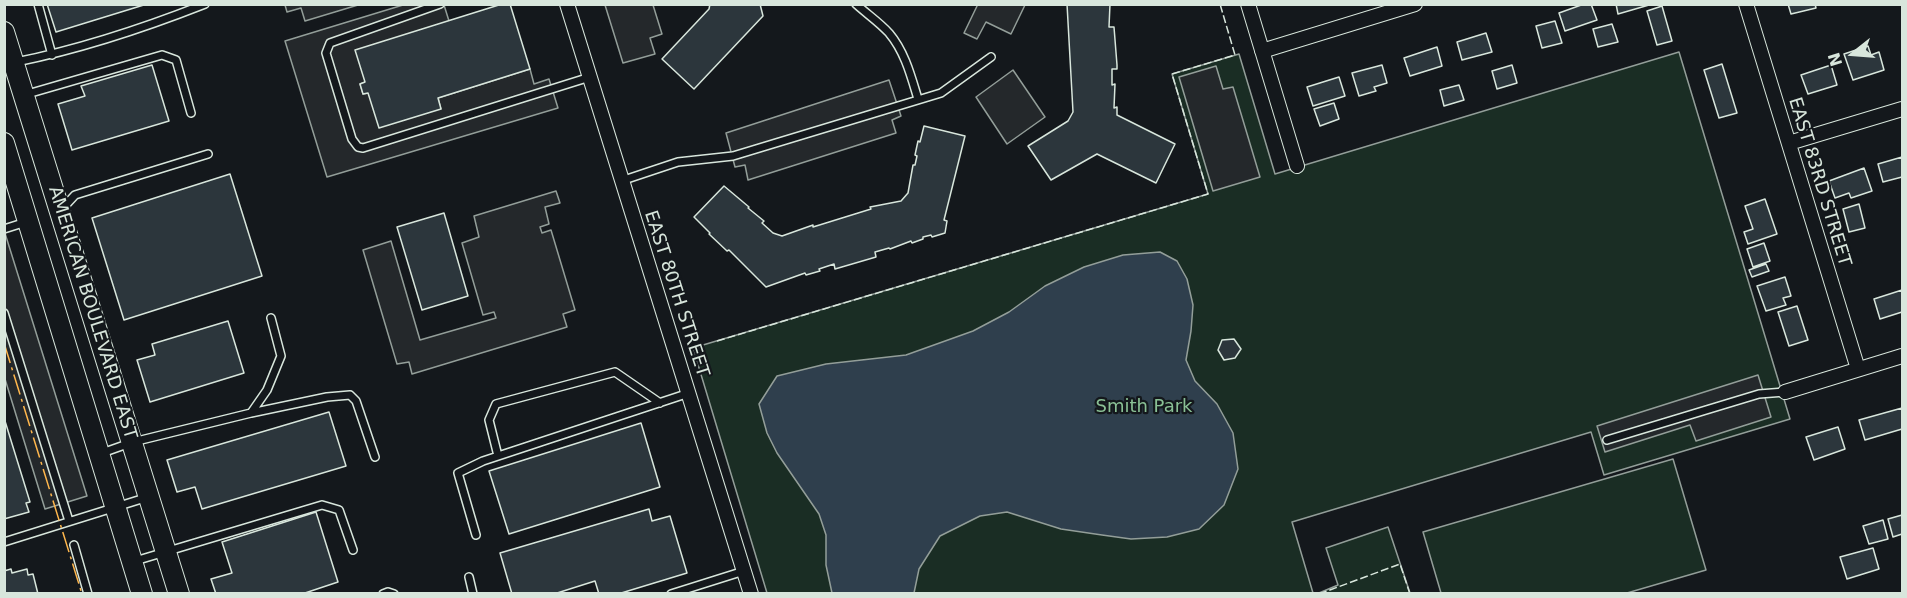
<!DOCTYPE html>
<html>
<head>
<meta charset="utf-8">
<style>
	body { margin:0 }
	#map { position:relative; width:1907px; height:598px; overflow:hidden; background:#14181c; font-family:"DejaVu Sans",sans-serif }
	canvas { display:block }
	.frame { position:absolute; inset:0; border:6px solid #d8e6dc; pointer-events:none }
	.north { position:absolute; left:1823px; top:24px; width:60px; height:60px; -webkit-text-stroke:4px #14181c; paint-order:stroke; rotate:253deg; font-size:16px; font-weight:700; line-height:24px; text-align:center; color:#d8e6dc }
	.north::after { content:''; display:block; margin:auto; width:21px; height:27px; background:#d8e6dc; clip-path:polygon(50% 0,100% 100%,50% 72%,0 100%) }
</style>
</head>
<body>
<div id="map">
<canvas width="1907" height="598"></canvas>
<div class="frame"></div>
<div class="north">N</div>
</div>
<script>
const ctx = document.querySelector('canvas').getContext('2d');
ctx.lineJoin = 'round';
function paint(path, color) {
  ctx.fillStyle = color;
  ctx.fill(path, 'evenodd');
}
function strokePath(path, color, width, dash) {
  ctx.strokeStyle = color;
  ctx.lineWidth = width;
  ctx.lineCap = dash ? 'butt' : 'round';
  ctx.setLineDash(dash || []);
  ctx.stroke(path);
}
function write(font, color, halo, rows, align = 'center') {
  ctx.font = font + ' "DejaVu Sans",sans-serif';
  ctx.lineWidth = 4.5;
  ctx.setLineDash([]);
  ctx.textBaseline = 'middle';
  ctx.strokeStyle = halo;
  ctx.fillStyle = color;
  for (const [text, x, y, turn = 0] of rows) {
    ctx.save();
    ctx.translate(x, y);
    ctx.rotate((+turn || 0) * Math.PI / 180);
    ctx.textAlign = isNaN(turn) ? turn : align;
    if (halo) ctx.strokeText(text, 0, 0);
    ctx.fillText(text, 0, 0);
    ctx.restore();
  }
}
const green = new Path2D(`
	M1679,52L1790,419L1604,475L1591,432L1292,522L1313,593H767L693,348L1208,194L1172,74L1239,54L1275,174Z
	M1673,459L1706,570L1627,593H1441L1423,532Z
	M1388,527L1410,593H1319L1338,585L1326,548Z`);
paint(green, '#1a2d24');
strokePath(green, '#939e99', 1.5);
const parking = new Path2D(`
	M978,4H1025V5L1011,34L986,22L977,39L964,33Z
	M285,5V4L358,5L305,21L301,8L287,12Z
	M403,5H444L449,21L365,82L360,84L363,94L368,93L441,109L438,98L530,69L534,84L549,79L558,108L327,177L285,41Z
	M605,5H653L662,34L650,38L655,54L623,63Z
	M1216,66L1223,89L1233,87L1260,177L1213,191L1179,77Z
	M1013,70L1045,117L1007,144L976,97Z
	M889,80L901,116L892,120L896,133L748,180L745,165L735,167L726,133Z
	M556,191L560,203L545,207L549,224L540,227L542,233L551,230L575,310L563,314L567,327L412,374L409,362L397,364L363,250L391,241L420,340L496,318L494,312L483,315L462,243L479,237L474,216Z
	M4,230L87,496L45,509L5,379Z
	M1758,375L1771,417L1696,441L1690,425L1605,452L1597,426Z`);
paint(parking, '#24282b');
strokePath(parking, '#939e99', 1.5);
const water = new Path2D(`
	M1160,252L1177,261L1187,279L1193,305L1191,331L1186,360L1195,381L1217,404L1233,433L1238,469L1224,505L1199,529L1167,537L1131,539L1102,535L1061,529L1007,512L980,516L940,536L919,569L914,593H832L826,565V535L819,514L777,453L767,433L759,404L777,376L826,364L906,355L973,331L1009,312L1045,286L1084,267L1123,255Z`);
paint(water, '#2f3f4d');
strokePath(water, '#939e99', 1.5);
const building = new Path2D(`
	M47,4H147L56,32Z
	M502,4H510L530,69L438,98L441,109L379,128L368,93L363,94L360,84L365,82L355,50Z
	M710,4H760L763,16L694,89L662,59L709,9Z
	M1067,4H1110L1109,27H1114L1117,65V69H1112V85L1115,84L1114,108L1117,107V115L1175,144L1156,183L1097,154L1051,180L1028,146L1068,121L1073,112Z
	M1584,4H1591L1597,20L1565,31L1559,13Z
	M1616,4H1649V5L1618,14Z
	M1788,4H1815L1816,8L1791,14Z
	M1662,6L1672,41L1657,45L1647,11Z
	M1555,21L1562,43L1542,48L1536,26Z
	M1612,24L1618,42L1598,47L1593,29Z
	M1486,33L1492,52L1462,60L1457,42Z
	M1868,46L1871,55L1879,52L1884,70L1853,80L1844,54Z
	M1437,47L1442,66L1410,76L1404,58Z
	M1722,64L1737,113L1719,118L1704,70Z
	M152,65L169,121L72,150L58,104L85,96L81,86Z
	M1382,65L1387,83L1374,87L1376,91L1359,96L1352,73Z
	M1512,65L1517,83L1497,89L1492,71Z
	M1831,65L1837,85L1808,94L1801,75Z
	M1339,77L1345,96L1313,106L1307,87Z
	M1459,85L1464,100L1444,106L1440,90Z
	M1334,103L1339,119L1320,126L1314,109Z
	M924,126L965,136L944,220L947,221L945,233L932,237L931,235L923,237V239L912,243L911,241L890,249L889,248L875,252L876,257L835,269L834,264L819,269L820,271L806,275L805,273L766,287L729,250L727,251L709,234L710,233L694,217L724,186L749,207L748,208L764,221L762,223L773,233L782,236L813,225V227L871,209L870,207L901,201L908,193L913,165H915L917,156L915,155L918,141L920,142Z
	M1902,157V177L1883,182L1878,164Z
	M1864,168L1872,191L1851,198L1849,193L1835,198L1829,181Z
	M230,174L262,276L124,320L92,218Z
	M1765,199L1777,234L1748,244L1744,232L1753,229L1745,206Z
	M1859,204L1865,228L1849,232L1843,209Z
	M444,213L468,296L422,310L397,227Z
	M1764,243L1770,261L1753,267L1747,249Z
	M1766,264L1769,271L1752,277L1749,270Z
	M1785,277L1791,296L1783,298L1786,305L1766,311L1757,286Z
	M1902,290V312L1880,319L1874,299Z
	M1797,306L1808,340L1789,346L1778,312Z
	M228,321L244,373L150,402L137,360L155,355L152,344Z
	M1234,339L1241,349L1235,358L1224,360L1218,350L1222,340Z
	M1902,408V429L1865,440L1859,420Z
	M329,412L346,466L202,509L195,487L177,492L167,460Z
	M5,421L30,502L26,503L29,512L4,519Z
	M641,423L660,487L509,534L489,471Z
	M1838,427L1845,449L1814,460L1806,437Z
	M649,509L652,521L670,516L687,573L618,594H599L595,581L554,594H512L500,553Z
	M316,512L338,582L302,594H216L211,579L232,573L222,542Z
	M1902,515V534L1893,537L1888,519Z
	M1883,520L1888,539L1869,544L1863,526Z
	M1873,548L1879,569L1847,579L1840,557Z
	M11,569L12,573L27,569L28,575L33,574L38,594H4V571Z`);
paint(building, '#2c363c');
strokePath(building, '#d8e6dc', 1.5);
const lane = new Path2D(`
	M38,4L52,55
	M440,4L330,43L326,53L352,139L358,147L363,148L590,77
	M856,4C867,14 879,22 889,33C905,52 911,76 918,99
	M16,62C81,49 144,28 205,4
	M24,95L162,55L176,60L191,113
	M621,181L678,162L733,156L941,93L991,57
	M62,209L75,195L208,154
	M4,229L26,222
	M4,313L69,521
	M251,413L327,397L350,395L356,401L375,457
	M1607,440L1759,394L1785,392
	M102,453L133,442L251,413L267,390L281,356L271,318
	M498,456L489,420L496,404L615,372L660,403
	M476,535L458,473L483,461L689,393
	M4,542L148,497
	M74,545L88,594
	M135,561L322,505L339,510L353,550
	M469,577L473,594
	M383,594L388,592L394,594
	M671,594L744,571`);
const street = new Path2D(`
	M567,4L751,594
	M1248,4L1297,166
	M1746,4L1858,369
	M1262,51L1415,4
	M1789,143L1902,109
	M1785,392L1902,356`);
const secondary = new Path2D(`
	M4,32L179,594
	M4,143L142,594`);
strokePath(lane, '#d8e6dc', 10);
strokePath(street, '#d8e6dc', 16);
strokePath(secondary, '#d8e6dc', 22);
strokePath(lane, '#14181c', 7);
strokePath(street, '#14181c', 14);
strokePath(secondary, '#14181c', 20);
strokePath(new Path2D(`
	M717,341L1208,194L1172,74L1235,55L1220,4
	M1319,594L1400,564L1410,594`), '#d8e6dc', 1.5, [8, 3]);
strokePath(new Path2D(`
	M4,343L82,594`), '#ffb74d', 1.5, [21, 4.5, 3, 4.5]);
write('18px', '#d8e6dc', '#14181c', [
	["EAST 83RD STREET",1819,182,73],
	["EAST 80TH STREET",676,294,72],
	["AMERICAN BOULEVARD EAST",92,313,73]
]);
write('18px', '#8ac095', '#14181c', [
	["Smith Park",1144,407]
]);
</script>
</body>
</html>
